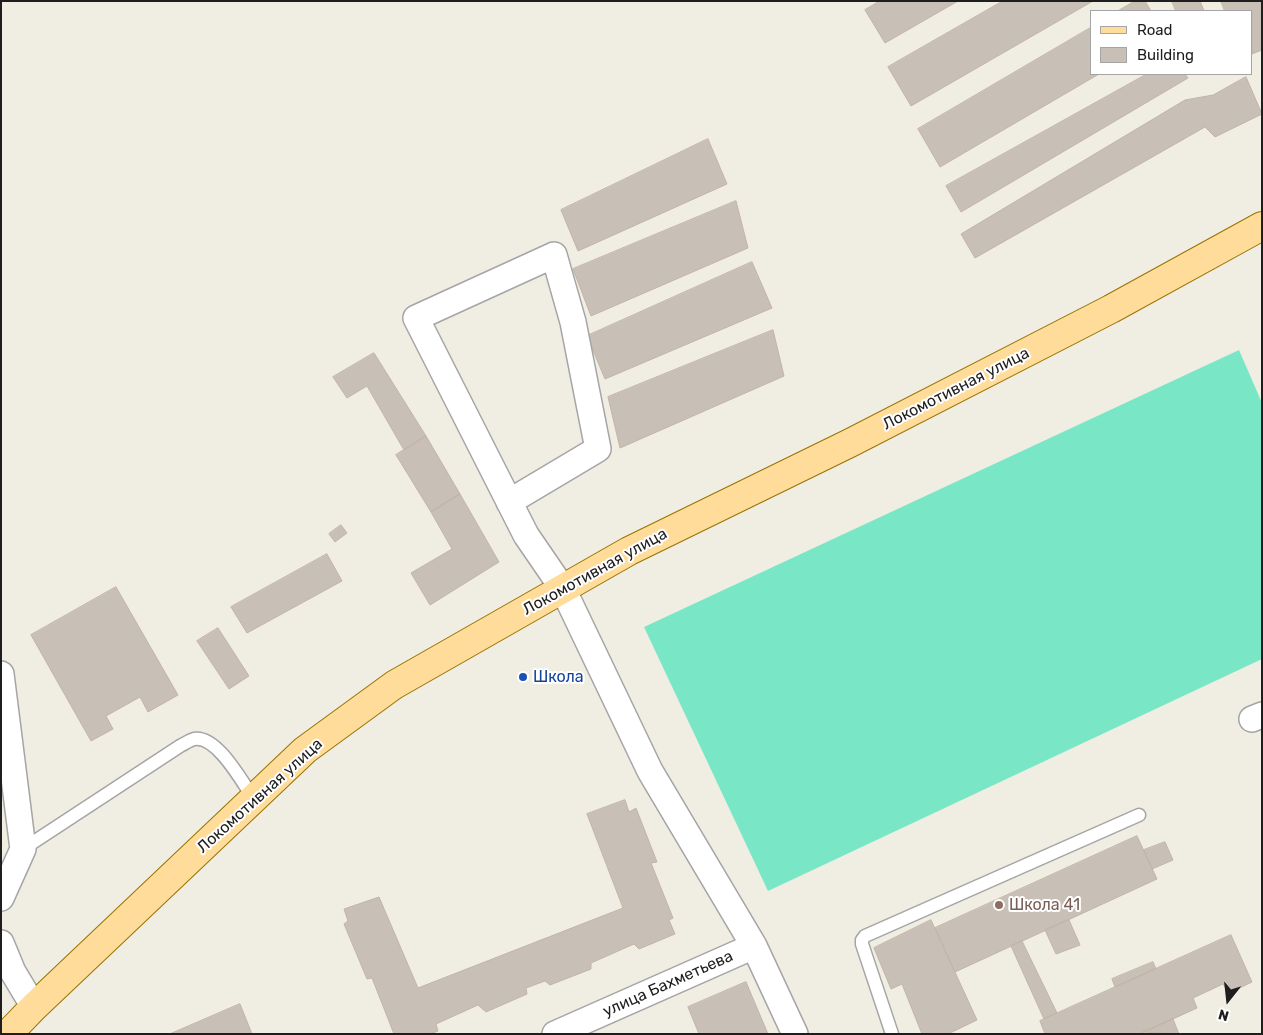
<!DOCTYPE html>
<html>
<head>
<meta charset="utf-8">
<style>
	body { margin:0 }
	#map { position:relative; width:1263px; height:1035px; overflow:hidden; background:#f0ede3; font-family:Rubik,sans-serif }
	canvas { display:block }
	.frame { position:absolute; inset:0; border:2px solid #1e1e1e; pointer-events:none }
	.legend { position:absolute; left:1090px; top:10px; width:162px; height:65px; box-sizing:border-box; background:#fff; border:1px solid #a5a5a5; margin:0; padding:6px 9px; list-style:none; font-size:15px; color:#1e1e1e }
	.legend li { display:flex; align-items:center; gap:10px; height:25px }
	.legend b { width:25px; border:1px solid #a5a5a5 }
	.north { position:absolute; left:1203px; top:975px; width:50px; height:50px; -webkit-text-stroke:4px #fff; paint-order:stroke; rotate:196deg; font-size:14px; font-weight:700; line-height:20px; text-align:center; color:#1e1e1e }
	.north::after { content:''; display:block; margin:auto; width:18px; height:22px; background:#1e1e1e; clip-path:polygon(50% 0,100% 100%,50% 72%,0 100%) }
</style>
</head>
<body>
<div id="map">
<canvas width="1263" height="1035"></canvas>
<div class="frame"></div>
<ul class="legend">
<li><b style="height:6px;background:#ffdc99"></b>Road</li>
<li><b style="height:14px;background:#c8bfb6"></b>Building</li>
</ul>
<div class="north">N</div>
</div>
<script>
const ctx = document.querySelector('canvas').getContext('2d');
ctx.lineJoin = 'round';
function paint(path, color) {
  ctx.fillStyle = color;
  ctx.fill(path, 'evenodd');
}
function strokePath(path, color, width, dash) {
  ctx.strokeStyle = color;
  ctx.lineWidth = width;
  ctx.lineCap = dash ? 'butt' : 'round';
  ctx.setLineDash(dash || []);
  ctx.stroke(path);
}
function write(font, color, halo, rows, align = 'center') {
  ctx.font = font + ' Rubik,sans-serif';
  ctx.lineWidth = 4;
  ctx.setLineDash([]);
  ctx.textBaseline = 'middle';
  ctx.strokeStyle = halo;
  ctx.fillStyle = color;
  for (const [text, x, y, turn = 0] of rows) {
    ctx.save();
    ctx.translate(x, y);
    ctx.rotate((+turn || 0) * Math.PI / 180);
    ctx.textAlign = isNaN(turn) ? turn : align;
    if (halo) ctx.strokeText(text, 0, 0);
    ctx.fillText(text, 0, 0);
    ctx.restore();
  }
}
paint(new Path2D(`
	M1239,350L1262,403V659L768,891L644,627Z`), '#79e7c6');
const building = new Path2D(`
	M880,1H958L885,43L865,10Z
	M1003,1H1093L911,106L888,67Z
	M1135,1H1145L1151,11H1118Z
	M1172,1H1200L1204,11H1176Z
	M1221,1H1262V50L1252,54V11H1225Z
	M1092,27V74H1099L940,167L918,129Z
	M1147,74H1185L1188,78L961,212L946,186Z
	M1246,77L1262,114L1215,137L1205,127L975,258L961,234L1185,100L1213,95Z
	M708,139L727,184L578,251L561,210Z
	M736,201L748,248L591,316L573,269Z
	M752,262L772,308L605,379L587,336Z
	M773,330L784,376L620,448L608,397Z
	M374,353L426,436L404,450L367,386L347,398L333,377Z
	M426,436L460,494L431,512L396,455Z
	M460,494L499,562L430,605L411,573L452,549L431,512Z
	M341,525L347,533L335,542L329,534Z
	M327,554L342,581L247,633L231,607Z
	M116,587L178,695L148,712L140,697L106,716L113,729L91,741L31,635Z
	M218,628L249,676L229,689L197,641Z
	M625,800L629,812L636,808L657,862L651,863L673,918L669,920L675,934L639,949L634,944L591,963V969L550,985L545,981L526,988L527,994L486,1012L478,1005L436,1024L438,1031L430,1034H394L372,978L367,979L344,924L348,921L344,909L379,897L418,988L623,908L587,814Z
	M1137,836L1157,879L955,972L935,928Z
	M1165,842L1173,860L1152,869L1144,850Z
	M931,920L977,1020L948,1034H922L902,984L891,989L874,948Z
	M1069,920L1080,945L1056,954L1045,930Z
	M1231,935L1252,982L1229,993L1223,984L1193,998L1197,1008L1140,1034H1045L1040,1021Z
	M1022,941L1057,1013L1044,1019L1011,946Z
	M1153,962L1156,969L1115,987L1112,979Z
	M746,982L768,1034H699L688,1007Z
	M240,1004L252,1034H170Z
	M1173,1019L1179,1034L1143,1032Z`);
paint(building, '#c8bfb6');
strokePath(building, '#c3b4a4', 1);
const lane = new Path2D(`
	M23,849L180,746C184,744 190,740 194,739C217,735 242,782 254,799
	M892,1034L862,944V940L865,936L1139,815`);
const street = new Path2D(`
	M509,502L598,449L573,322L554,255L416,318L526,535L563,589L650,771L754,946L795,1034
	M1,674L23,849L1,898
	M1252,719L1262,715
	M1,943L13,972L34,1007
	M555,1034L754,946`);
const primary = new Path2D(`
	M8,1034L34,1007L305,750L394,685L629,551L850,443L1111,309L1262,226`);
strokePath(lane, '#a5a5a5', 15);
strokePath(street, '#a5a5a5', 28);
strokePath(primary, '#987300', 30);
strokePath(lane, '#fff', 12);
strokePath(street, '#fff', 25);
strokePath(primary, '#ffdc99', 28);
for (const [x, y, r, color] of [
	[523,677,5,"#1a4fb4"],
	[999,905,5,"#8d6e63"]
]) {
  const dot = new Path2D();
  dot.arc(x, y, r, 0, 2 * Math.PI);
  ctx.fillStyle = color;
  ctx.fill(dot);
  strokePath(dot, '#fff', 2);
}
write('16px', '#1e1e1e', '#fff', [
	["Локомотивная улица",956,389,-27],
	["Локомотивная улица",595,572,-29],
	["Локомотивная улица",260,796,-42],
	["улица Бахметьева",668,984,-24]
]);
write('16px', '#164399', '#fff', [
	["Школа",533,677]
], 'left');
write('16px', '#785e54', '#fff', [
	["Школа 41",1009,905]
], 'left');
</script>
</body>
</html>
